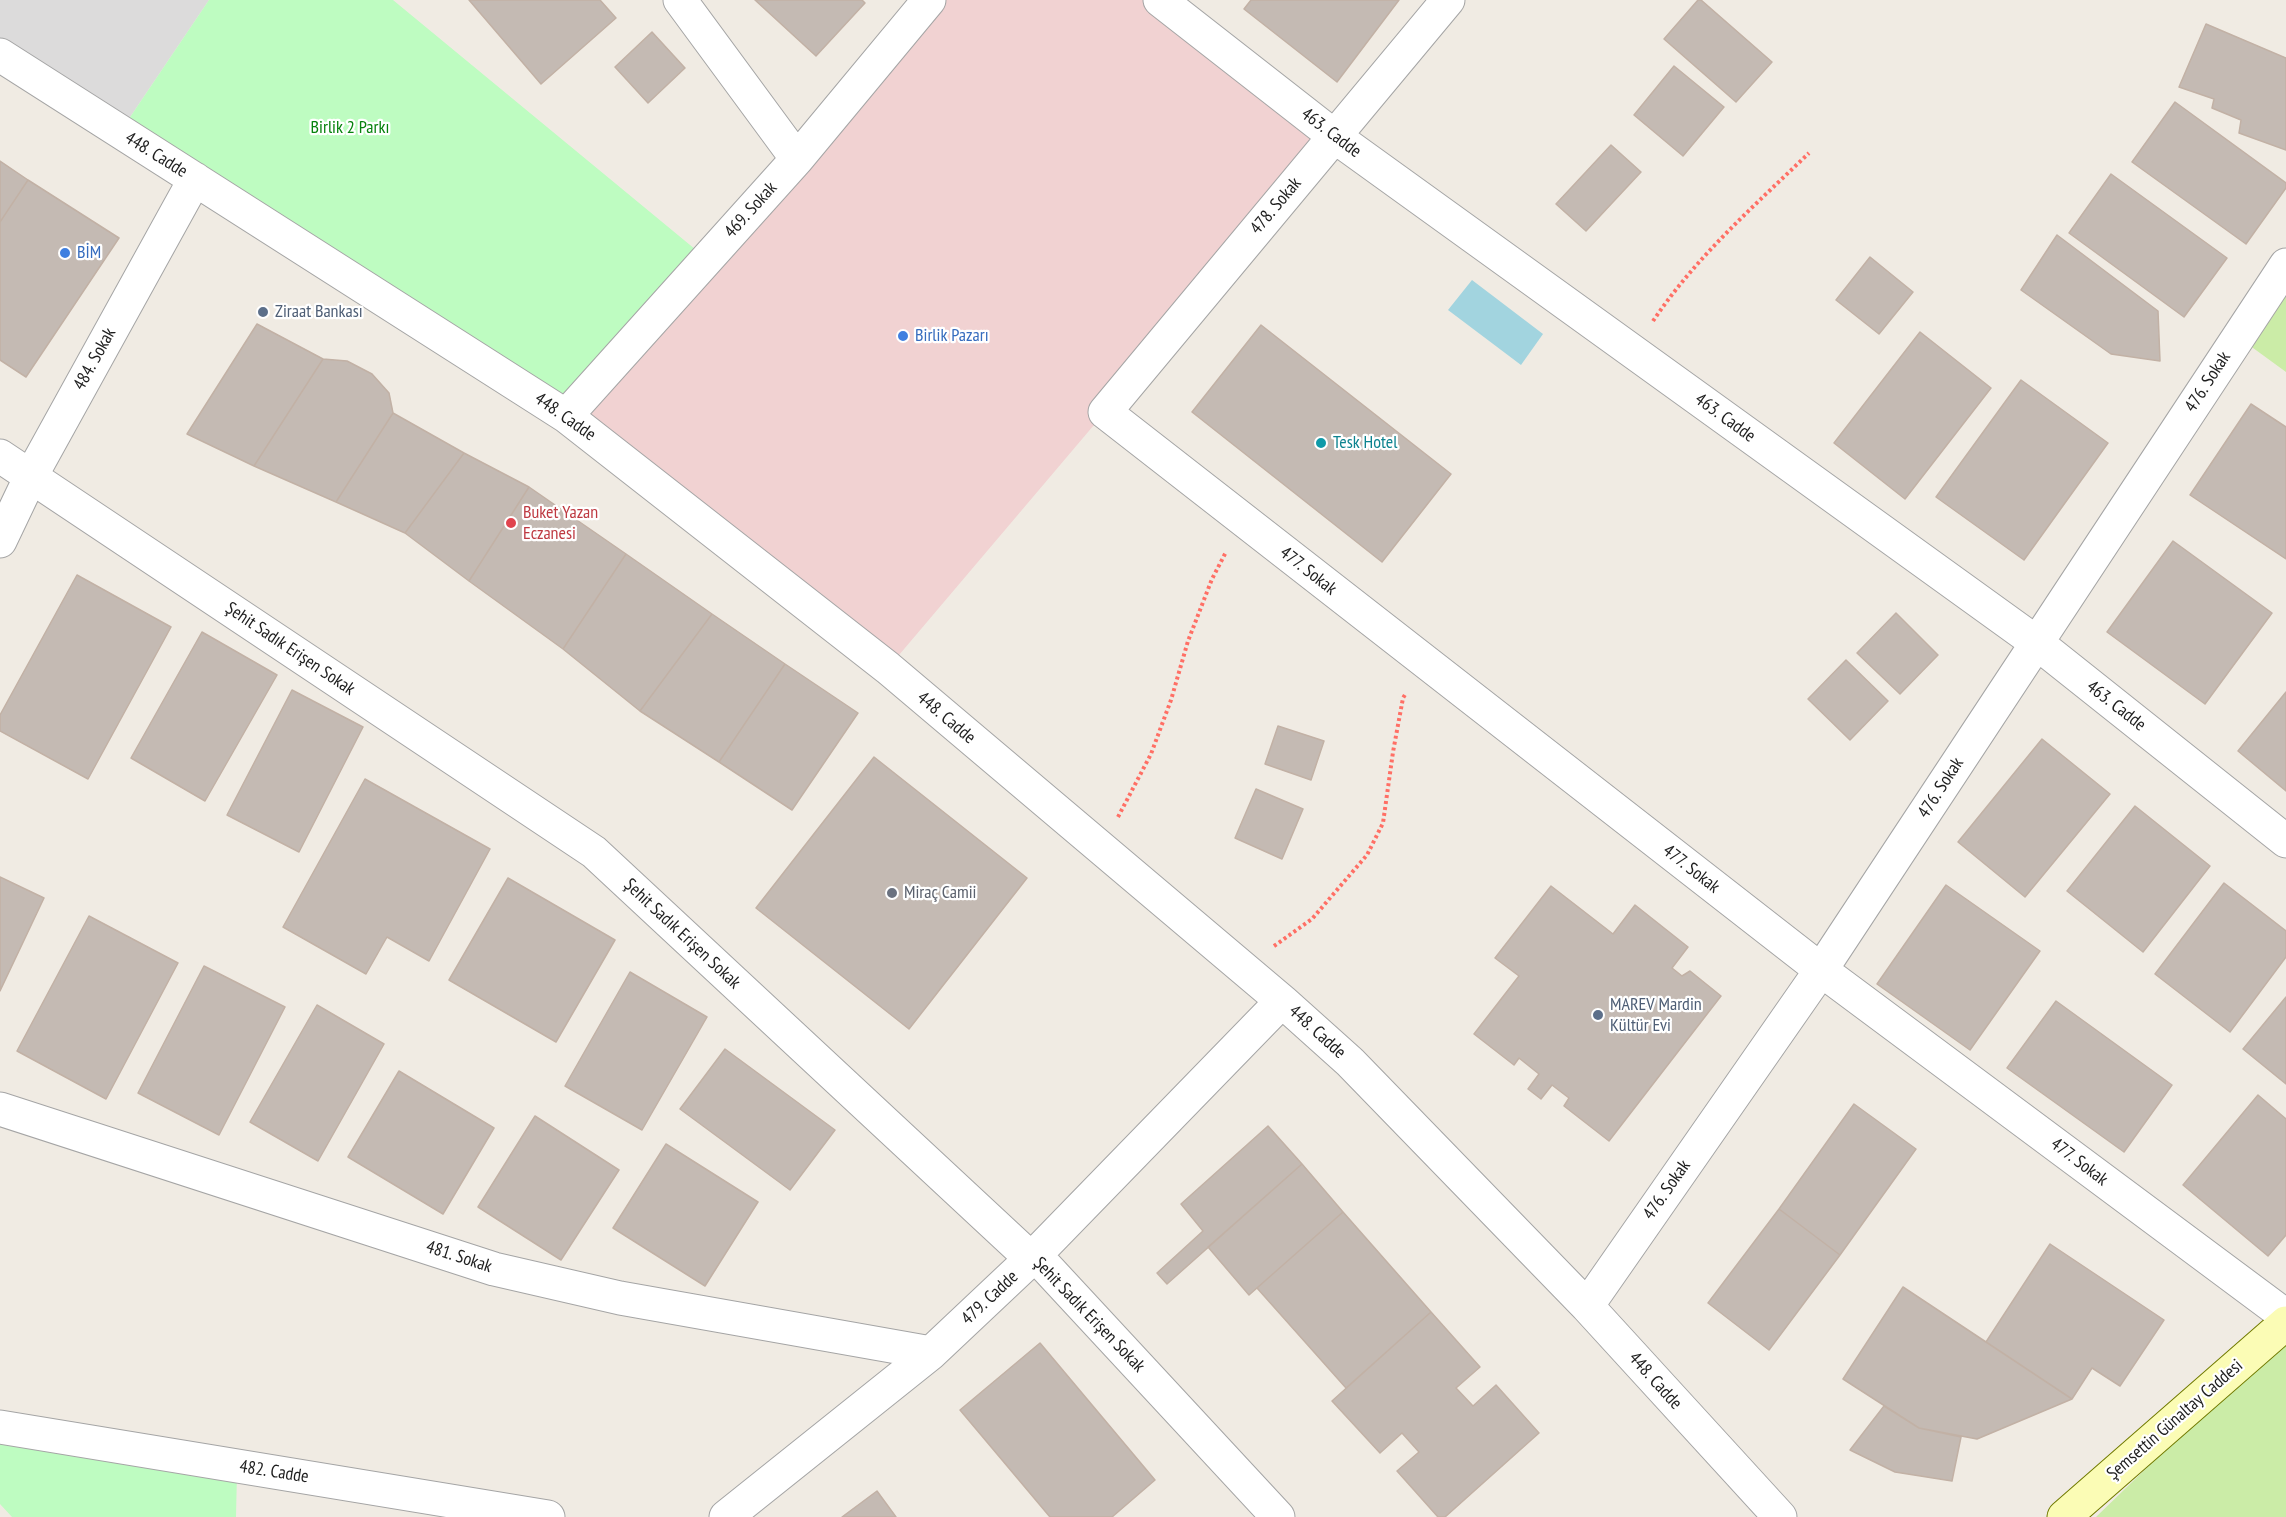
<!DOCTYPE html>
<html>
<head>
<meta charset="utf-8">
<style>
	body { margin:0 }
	canvas { display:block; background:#f0ebe3 }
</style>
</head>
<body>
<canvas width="2286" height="1517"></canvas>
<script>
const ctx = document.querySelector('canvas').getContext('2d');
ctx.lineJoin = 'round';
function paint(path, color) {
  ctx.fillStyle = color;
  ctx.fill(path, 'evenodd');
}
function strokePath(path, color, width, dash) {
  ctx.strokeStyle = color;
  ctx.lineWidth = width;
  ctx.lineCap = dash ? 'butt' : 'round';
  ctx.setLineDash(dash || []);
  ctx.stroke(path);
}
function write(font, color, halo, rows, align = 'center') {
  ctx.font = font + ' "PT Sans Narrow",sans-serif';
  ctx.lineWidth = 4.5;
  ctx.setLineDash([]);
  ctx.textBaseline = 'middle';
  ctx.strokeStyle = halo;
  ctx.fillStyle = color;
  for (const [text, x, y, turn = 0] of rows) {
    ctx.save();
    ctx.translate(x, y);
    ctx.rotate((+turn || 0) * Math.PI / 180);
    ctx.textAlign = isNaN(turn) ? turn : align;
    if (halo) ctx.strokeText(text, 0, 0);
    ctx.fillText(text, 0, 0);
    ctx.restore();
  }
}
paint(new Path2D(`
	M0,0H209L120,132L0,55Z`), '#dcdbdb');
paint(new Path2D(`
	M929,0H1160L1334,136L1105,412L888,668L566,416Z`), '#f1d2d2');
paint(new Path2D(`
	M2286,265V372L2238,337Z
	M2286,1345V1517H2096L2162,1453Z`), '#cbeca7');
paint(new Path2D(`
	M209,0H393L707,259L566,416L120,132Z
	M0,1434L237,1472L236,1517H12L0,1504Z`), '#befcc1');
paint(new Path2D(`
	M1472,280L1543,334L1521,365L1448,310Z`), '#a2d4df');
const building = new Path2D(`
	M469,0H600L616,18L541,84Z
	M755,0H862L865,3L816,56Z
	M1251,0H1399L1337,82L1244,9Z
	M1698,0H1701L1772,62L1736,102L1664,39Z
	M2206,24L2286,58V150L2239,133L2241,120L2212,108L2214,99L2179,87Z
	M652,32L685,68L648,103L615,67Z
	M1674,66L1724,107L1683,156L1634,115Z
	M2175,102L2286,183V188L2246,244L2132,162Z
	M1611,145L1641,172L1586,231L1556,204Z
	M0,161L28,180L0,222Z
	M2111,174L2227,258L2184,317L2069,233Z
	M28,180L119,238L26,377L0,360V222Z
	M2057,235L2158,311L2160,361L2111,354L2021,290Z
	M1870,257L1913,292L1879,334L1836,300Z
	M257,324L323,359L254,466L187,434Z
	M1261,325L1451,474L1382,562L1192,412Z
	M1920,332L1991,388L1905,499L1834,443Z
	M323,359L347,361L372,374L389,393L393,413L336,502L254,466Z
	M2021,380L2108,443L2024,560L1936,497Z
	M2251,404L2286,427V559L2190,495Z
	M393,413L464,453L405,533L336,502Z
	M464,453L529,487L469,581L405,533Z
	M529,487L626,554L563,649L469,581Z
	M2173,541L2272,613L2205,704L2107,632Z
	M626,554L712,614L640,711L563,649Z
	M77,575L171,627L88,779L0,731V715Z
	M1896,613L1938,655L1900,694L1857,653Z
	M712,614L785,664L719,762L640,711Z
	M202,632L277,675L205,801L131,758Z
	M1846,660L1888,701L1850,740L1808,699Z
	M785,664L858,713L792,810L719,762Z
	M292,690L363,727L299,852L227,815Z
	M2286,692V791L2238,751Z
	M1278,726L1324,741L1311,780L1265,764Z
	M2042,739L2110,794L2025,897L1958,842Z
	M874,757L1027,878L909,1029L756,908Z
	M365,779L490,849L429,961L387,937L366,974L283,927Z
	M1256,789L1303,809L1282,859L1235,838Z
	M2135,806L2210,866L2143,952L2067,891Z
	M0,877L44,898L0,991Z
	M508,878L615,940L556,1042L449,980Z
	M2224,883L2286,931V957L2230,1032L2155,974Z
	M1946,885L2040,951L1970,1050L1877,984Z
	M1551,886L1613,934L1635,905L1688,947L1672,968L1682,976L1690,971L1721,996L1609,1141L1564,1106L1569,1098L1552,1085L1541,1099L1528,1089L1539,1074L1519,1058L1514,1065L1474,1034L1519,976L1495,958Z
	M89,916L178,963L106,1099L17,1051Z
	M204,966L285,1007L219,1135L138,1093Z
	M630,972L707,1017L642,1130L565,1086Z
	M2286,997V1084L2243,1049Z
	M2056,1001L2172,1085L2124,1152L2007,1068Z
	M317,1005L384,1044L318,1161L250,1122Z
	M725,1049L835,1130L790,1190L680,1109Z
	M399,1071L494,1128L443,1214L348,1157Z
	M2258,1095L2286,1119V1235L2268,1256L2183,1185Z
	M1854,1104L1916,1149L1840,1255L1779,1209Z
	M535,1116L619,1170L561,1260L478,1207Z
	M1268,1126L1302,1164L1167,1284L1157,1273L1203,1231L1181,1204Z
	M666,1144L758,1202L705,1286L613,1228Z
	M1302,1164L1343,1212L1249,1295L1208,1247Z
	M1779,1209L1840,1255L1769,1350L1708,1303Z
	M1343,1212L1431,1312L1346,1388L1257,1288Z
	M2050,1244L2164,1320L2120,1386L2092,1368L2072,1399L1986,1342Z
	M1903,1287L1986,1342L2072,1399L1977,1439L1919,1428L1843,1379Z
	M1431,1312L1480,1367L1456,1388L1473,1406L1496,1385L1539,1433L1445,1517H1438L1397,1471L1419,1452L1402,1433L1380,1453L1332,1401Z
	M1040,1343L1155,1480L1112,1517H1050L960,1410Z
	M1884,1406L1919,1428L1961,1437L1952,1481L1895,1472L1850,1450Z
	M877,1491L896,1517H842Z`);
paint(building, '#c4bab3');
strokePath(building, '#c2b1a5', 1.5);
const minor = new Path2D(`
	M680,0L797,159
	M1160,0L1334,136L2037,643L2286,841
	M1448,0L1105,412L1821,970L2286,1316
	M0,55L566,416L888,668L1282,1001L1350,1062L1587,1306L1780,1517
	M566,416L797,159L929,0
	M0,456L594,852L1025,1253L1035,1255L1278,1517
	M0,541L31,476L195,179
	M0,1109L494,1269L620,1298L931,1353
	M1587,1306L1821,970L2286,265
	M0,1427L548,1517
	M726,1517L931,1353L1035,1255L1282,1001`);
const secondary = new Path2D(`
	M2064,1517L2286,1323`);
strokePath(minor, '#a5a5a5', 35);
strokePath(secondary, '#717a00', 35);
strokePath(new Path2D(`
	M1653,321C1696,257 1754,206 1809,153
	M1118,817L1151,754L1171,700L1188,641L1212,579L1226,552
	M1274,946L1312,919L1367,855L1383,823L1393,752L1403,698L1406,693`), '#ff6f65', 4, [3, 3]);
strokePath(minor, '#fff', 33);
strokePath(secondary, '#fbfcb5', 33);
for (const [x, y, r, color] of [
	[65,253,6,"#3f7fe0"],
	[263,312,6,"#5c6f8a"],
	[903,336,6,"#3f7fe0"],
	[1321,443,6,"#0f9aa8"],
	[511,523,6,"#e0444e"],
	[892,893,6,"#6b7280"],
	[1598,1015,6,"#5c6f8a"]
]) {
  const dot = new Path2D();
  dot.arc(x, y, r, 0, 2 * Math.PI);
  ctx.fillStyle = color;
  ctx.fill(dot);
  strokePath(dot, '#fff', 2);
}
write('18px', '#06820c', '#fff', [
	["Birlik 2 Parkı",350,128]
]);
write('18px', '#1e1e1e', '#fff', [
	["463. Cadde",1331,133,37],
	["448. Cadde",156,155,32],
	["478. Sokak",1276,206,-50],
	["469. Sokak",751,210,-48],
	["484. Sokak",95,359,-61],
	["476. Sokak",2208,382,-57],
	["448. Cadde",565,417,35],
	["463. Cadde",1725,418,36],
	["477. Sokak",1308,571,38],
	["Şehit Sadık Erişen Sokak",290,649,34],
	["463. Cadde",2116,706,38],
	["448. Cadde",946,718,40],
	["476. Sokak",1941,788,-57],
	["477. Sokak",1691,869,38],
	["Şehit Sadık Erişen Sokak",682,934,43],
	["448. Cadde",1317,1032,42],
	["477. Sokak",2079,1162,37],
	["476. Sokak",1667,1190,-55],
	["481. Sokak",459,1257,18],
	["479. Cadde",990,1298,-43],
	["Şehit Sadık Erişen Sokak",1089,1315,46],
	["448. Cadde",1655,1381,48],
	["Şemsettin Günaltay Caddesi",2175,1420,-41],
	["482. Cadde",274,1472,9]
]);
write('18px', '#366cbe', '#fff', [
	["BİM",77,253],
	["Birlik Pazarı",915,336]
], 'left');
write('18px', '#4e5e75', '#fff', [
	["Ziraat Bankası",275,312],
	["MAREV Mardin",1610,1005],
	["Kültür Evi",1610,1026]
], 'left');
write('18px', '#0d838f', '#fff', [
	["Tesk Hotel",1333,443]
], 'left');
write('18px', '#be3a42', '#fff', [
	["Buket Yazan",523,513],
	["Eczanesi",523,534]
], 'left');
write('18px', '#5b616d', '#fff', [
	["Miraç Camii",904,893]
], 'left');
</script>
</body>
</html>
